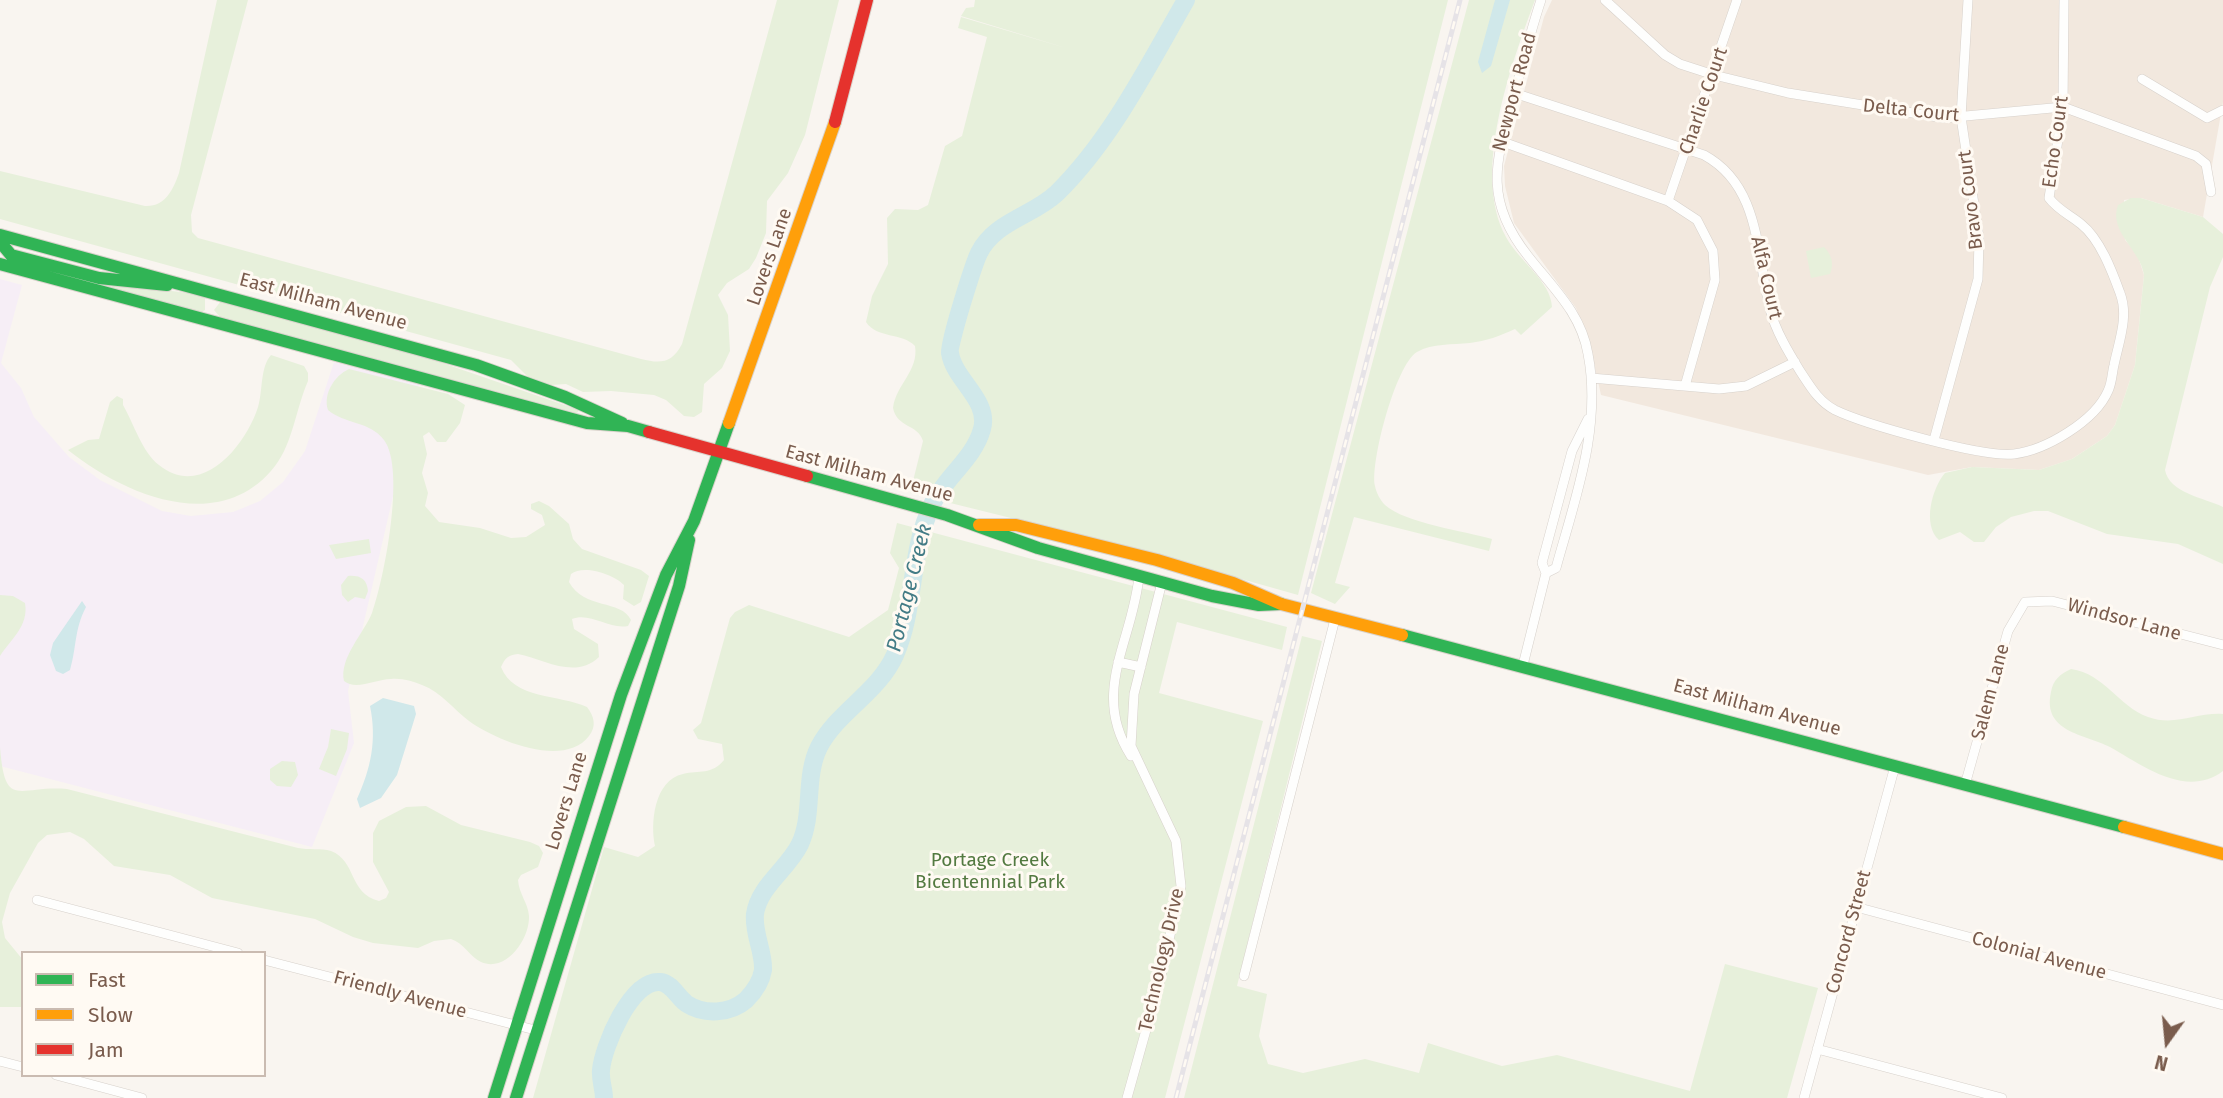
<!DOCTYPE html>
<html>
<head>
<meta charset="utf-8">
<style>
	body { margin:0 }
	#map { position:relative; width:2223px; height:1098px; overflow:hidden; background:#f9f5f0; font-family:"Fira Sans",sans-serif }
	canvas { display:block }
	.legend { position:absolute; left:21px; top:951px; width:245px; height:126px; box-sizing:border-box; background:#fffaf3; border:2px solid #cabbb1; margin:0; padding:9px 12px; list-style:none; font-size:21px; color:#7a5c4d }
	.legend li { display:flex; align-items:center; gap:14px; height:35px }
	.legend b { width:35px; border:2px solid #cabbb1 }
	.north { position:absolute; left:2132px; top:1007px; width:70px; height:70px; -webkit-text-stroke:5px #fffaf3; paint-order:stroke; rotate:195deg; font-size:19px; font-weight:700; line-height:28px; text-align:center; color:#7a5c4d }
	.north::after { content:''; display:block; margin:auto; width:24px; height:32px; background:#7a5c4d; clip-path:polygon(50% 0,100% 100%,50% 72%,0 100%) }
</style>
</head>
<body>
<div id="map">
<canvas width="2223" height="1098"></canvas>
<ul class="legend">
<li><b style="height:9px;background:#30b455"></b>Fast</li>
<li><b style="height:9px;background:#ff9f0a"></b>Slow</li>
<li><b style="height:9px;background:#e5322d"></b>Jam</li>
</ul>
<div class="north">N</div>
</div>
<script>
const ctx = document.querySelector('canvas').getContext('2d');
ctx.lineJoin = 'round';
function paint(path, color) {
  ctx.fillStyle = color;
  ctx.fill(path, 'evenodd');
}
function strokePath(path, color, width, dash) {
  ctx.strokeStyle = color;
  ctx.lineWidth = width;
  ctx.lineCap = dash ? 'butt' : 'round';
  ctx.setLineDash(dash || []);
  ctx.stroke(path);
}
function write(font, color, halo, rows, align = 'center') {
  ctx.font = font + ' "Fira Sans",sans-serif';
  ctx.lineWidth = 6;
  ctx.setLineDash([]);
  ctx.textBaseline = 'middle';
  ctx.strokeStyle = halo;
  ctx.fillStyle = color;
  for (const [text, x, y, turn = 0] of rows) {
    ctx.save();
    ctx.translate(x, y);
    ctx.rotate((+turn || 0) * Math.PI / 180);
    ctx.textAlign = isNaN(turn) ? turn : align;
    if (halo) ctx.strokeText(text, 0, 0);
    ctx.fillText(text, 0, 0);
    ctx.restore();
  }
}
paint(new Path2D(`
	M1552,0H2223V102L2203,217L2141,198L2124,200L2125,240L2137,253L2144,275L2135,365L2115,425L2107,436L2072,459L2039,470L1972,467L1928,475L1601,395L1591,350L1576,308L1514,223L1505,186L1504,166L1544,17Z`), '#f2e8de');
paint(new Path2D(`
	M0,279L22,285L1,363L21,388L34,417L69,457L100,480L162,511L191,516L233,512L260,501L283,482L305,451L334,362L419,384L348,691L354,743L312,847L0,766Z`), '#f6eef6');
paint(new Path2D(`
	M217,0H248L191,215L192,232L198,238L641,359C661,364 672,363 682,344L777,0H839L805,135L788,173L767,201L766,233L756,258L749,269L727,283L718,295L728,315L730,351L722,368L704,384L702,412L694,417L684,416L666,400L654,395L611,391L583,392L566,384L551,385L530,379L511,360L0,219V171L145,206C165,207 173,190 179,173Z
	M975,0H1448L1298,595L1132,548L910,493L923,441C918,424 897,428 893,408C896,384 919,371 915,346C902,332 877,339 866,322L872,296L888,264L887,218L895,209L918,210L928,205L945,146L962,136L987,37L958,28L961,17L1066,48L961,16L966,8L974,7Z
	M1469,0H1535C1511,65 1471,173 1506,237C1518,260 1551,281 1552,307L1521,335L1515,329C1500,336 1486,341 1470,343C1452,345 1433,343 1417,352C1396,364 1370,462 1375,486C1376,492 1380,500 1385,505C1405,523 1464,531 1492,539L1489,551L1354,517L1335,583L1350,587L1335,604L1311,593Z
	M2131,198H2141L2203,217L2223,234V257L2210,287L2165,470C2169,493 2205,498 2223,507V564L2178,544L2107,534L2048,511H2034L2011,517L1996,527L1984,542H1974L1960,532L1939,540C1922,525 1932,488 1945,473L1972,467L2039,470L2072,459L2107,436L2115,425L2135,365L2144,275C2141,250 2108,232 2118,205Z
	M1824,247C1832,255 1834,264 1830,274L1811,278L1806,251Z
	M113,284L205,295V310L202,312L112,288Z
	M221,301L425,357L579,410L577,413L220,317L214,310Z
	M271,355L304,366L308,373V381C296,408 293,443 275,466C220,537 123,494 68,450L88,440L99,439L110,402L117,396L123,399V405C134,424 142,452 159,465C202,500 246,445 258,407C263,391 260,367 271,355Z
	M349,369L448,394L465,405L460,423L446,442H437L429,432L423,436L427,454L422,473L428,493L425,506L439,522L480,528L511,538L526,537L545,525L542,515L531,509V504L539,501L549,506L569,524L573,539L582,549L641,570L649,576L641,602L634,606L623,599L624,585C614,574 583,564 571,574L569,582C584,610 621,599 631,620L628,626C609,630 591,612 572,619L574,629L598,644L599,657C575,680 544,659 518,654C508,655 505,658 501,667C514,700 559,694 587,707C594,716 597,726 589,736C564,769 495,740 469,721C454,710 441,692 422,685C412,681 402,678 391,679C376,679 356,691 344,681C339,658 364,633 372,613C384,580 406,469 384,440C370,421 344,424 328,410C323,394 334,376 349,369Z
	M897,523L1287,627L1282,650L1177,622L1159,693L1263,721L1165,1098H533L604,847L638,857L655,846C650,824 654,780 683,774C699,770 712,775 724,760L722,744L698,739L693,730L701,723L730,618L735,612L749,605L849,637L888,610L899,568L890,553Z
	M369,539L371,553L336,559L329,545Z
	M348,576C360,575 367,579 368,591L365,599L355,597L348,602L342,595L341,585Z
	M0,595L13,596L25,603C29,626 11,639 0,656Z
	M1302,636L1322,641L1237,986L1267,994L1259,1036L1268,1064L1303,1073L1365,1059L1419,1073L1428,1043L1502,1066L1557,1055L1690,1091L1725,964L1818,988L1787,1098H1184Z
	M2071,669C2105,674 2118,706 2148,717C2175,727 2197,712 2223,714V771C2186,799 2142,765 2110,747C2084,734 2042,732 2051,692C2053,680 2060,674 2071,669Z
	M331,729L349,733L347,749L336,776L319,769L328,747Z
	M0,747C5,811 18,785 67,789L298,848C308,850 321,848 331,851C357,861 348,893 379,901L386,898L389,892L373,862V833L379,821L406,807L426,806L461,825L530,842L539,846L543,853L538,867L521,875L518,880C519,894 528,903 529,916C530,939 506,973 481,962C469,956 464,943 451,939L434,941L418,948L373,943L353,937L315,919L212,898L170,875L114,866L84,839L70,832L47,835L38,843L10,893L2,922L5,938L23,960V1007H0Z
	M282,761L295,762L298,775L291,787L277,786L270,780V769Z`), '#e7f0db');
paint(new Path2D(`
	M1495,0H1510L1491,66L1482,73L1478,62Z
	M82,601L86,607C74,630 77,646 70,670L63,674L56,671L50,655L53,643Z
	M383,698L414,706L416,714L397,775L381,798L360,808L357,799C371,768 377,740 370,706Z`), '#d0e8ea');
strokePath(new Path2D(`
	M604,1098C604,1089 600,1080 601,1070C603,1047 631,979 660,982C672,983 677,997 687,1004C704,1015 730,1014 746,1000C754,992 761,982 763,970C764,951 753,934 755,914C759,886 788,869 800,844C814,814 804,777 819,747C838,711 878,693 895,655C916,608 909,552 932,505C944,478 974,459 982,429C990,400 954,380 950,353C948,345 974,263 979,253C995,221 1033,216 1057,193C1111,140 1148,66 1186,0`), '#d0e8ea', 18);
const street = new Path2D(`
	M1541,0C1531,30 1523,61 1515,92C1497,158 1481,197 1528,256C1553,288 1581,313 1588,354C1602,427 1575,499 1556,568L1546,573
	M1605,0L1665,55L1680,64L1714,75L1788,93L1944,118L2063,107L2196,156L2206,164L2211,192
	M2142,79L2207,118L2223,110
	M1514,93L1704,155C1761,186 1756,254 1770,309C1775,330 1789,353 1800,371C1810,386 1818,401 1835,410C1864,424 1983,458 2014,454C2046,450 2095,421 2108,391C2112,383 2112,373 2114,365C2119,341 2129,316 2120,293C2112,271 2100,239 2081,224C2070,215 2058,210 2049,198L2063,107L2064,0
	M1500,141L1668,201L1697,220L1713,251L1715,280L1685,386
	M1668,201L1737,0
	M1591,378L1719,389L1746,386L1795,362
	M1934,440L1978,279L1979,238L1961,117L1968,0
	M1118,662L1141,667
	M1523,665L1546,573L1542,563L1572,451L1588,419
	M1131,756C1090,692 1133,641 1139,576
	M1965,785L2008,631L2025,602L2052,601L2223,645
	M37,900L238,953
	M1856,907L2223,1005
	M264,960L535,1030
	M1244,976L1335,619
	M1817,1049L2002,1098
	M0,1061L23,1067
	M56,1075L142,1098
	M1127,1098L1160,980L1181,886L1176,841L1131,746L1134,694L1162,582
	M1804,1098L1895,766`);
const fast = new Path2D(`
	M0,235L476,365L565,397L622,423
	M0,242L11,255L99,278L167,285
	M0,264L587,423L628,426L649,432
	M807,476L947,515L1038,548L1212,596L1259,605L1281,604
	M1402,635L2124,827
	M494,1098L621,695L666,575L694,521L729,423
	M516,1098L679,586L689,540`);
const slow = new Path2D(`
	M729,423L835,122
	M979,525H1016L1157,560L1233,583L1281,604L1402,635
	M2124,827L2223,854`);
const jam = new Path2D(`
	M835,122L867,0
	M649,432L807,476`);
strokePath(street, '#d7d1cb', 10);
strokePath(fast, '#d9d2cb', 14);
strokePath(slow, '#d9d2cb', 14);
strokePath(jam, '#d9d2cb', 14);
strokePath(street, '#fefefd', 9);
strokePath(fast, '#30b455', 12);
strokePath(slow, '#ff9f0a', 12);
strokePath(jam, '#e5322d', 12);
const rail = new Path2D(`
	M1176,1098L1460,0`);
strokePath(rail, '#e6e3e7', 5);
strokePath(rail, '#fffaf3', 2.5, [8]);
write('19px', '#7a5c4d', '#fffaf3', [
	["Newport Road",1515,92,-75],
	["Charlie Court",1704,101,-71],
	["Delta Court",1911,111,6],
	["Echo Court",2056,142,-82],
	["Bravo Court",1971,200,-97],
	["Lovers Lane",770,257,-71],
	["Alfa Court",1766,278,77],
	["East Milham Avenue",323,302,15],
	["East Milham Avenue",869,474,15],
	["Windsor Lane",2124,620,15],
	["Salem Lane",1991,692,-75],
	["East Milham Avenue",1757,708,15],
	["Lovers Lane",567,801,-73],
	["Concord Street",1849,932,-75],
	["Colonial Avenue",2039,956,15],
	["Technology Drive",1162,960,-77],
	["Friendly Avenue",400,995,15]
]);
write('19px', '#537a41', '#fffaf3', [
	["Portage Creek",990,861],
	["Bicentennial Park",990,883]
]);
write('italic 21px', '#437c86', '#fffaf3', [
	["Portage Creek",910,588,-76]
]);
</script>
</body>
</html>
